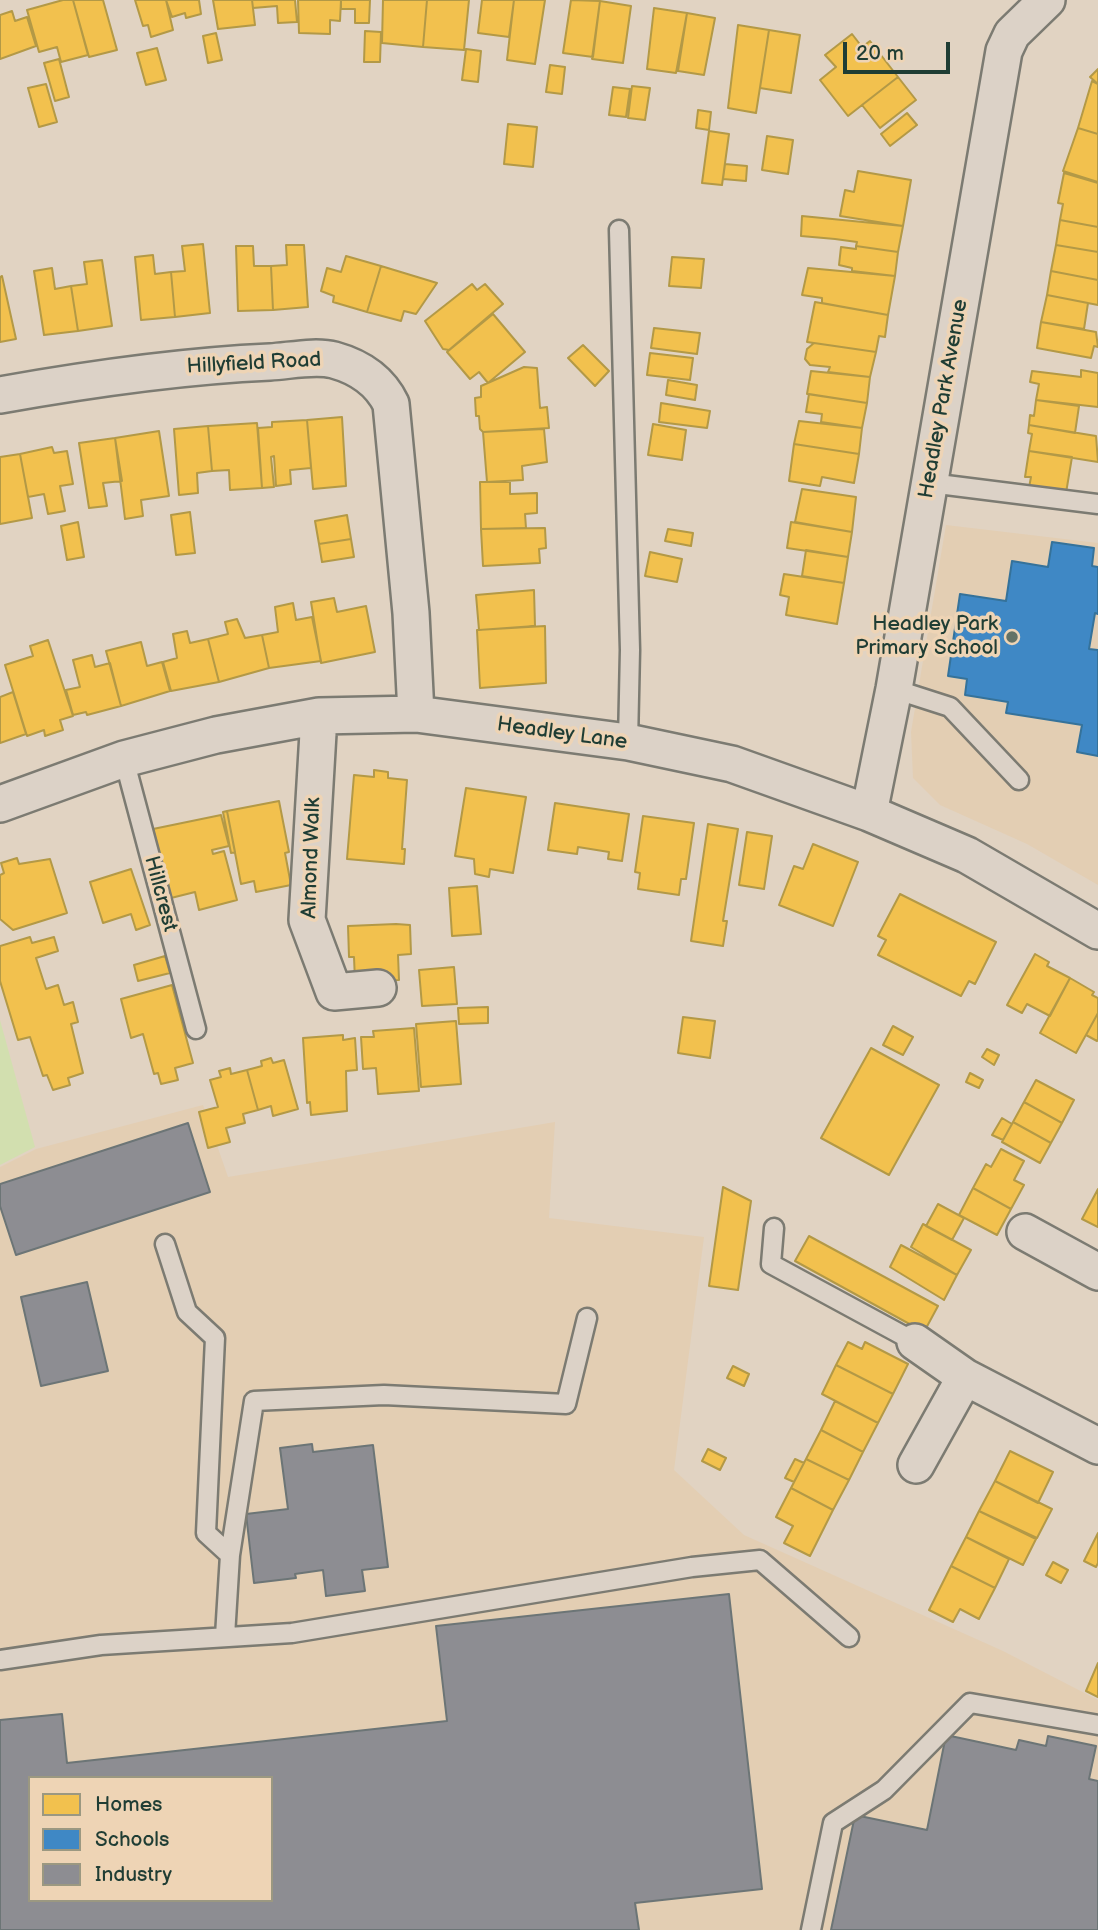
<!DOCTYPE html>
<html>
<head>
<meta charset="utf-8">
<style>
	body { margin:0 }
	#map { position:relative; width:1098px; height:1930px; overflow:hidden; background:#e1d3c2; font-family:"Balsamiq Sans",sans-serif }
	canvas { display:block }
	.legend { position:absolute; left:28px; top:1776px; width:245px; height:126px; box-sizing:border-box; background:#eed4b5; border:2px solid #9b9881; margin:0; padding:9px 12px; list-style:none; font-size:21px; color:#1f3d34 }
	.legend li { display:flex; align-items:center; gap:14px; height:35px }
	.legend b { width:35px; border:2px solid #9b9881 }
	.scale { position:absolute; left:843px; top:42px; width:107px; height:32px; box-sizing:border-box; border:4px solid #1f3d34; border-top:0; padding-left:9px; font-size:21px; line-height:24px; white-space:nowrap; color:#1f3d34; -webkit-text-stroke:5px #eed4b5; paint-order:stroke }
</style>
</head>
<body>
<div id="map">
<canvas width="1098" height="1930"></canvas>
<ul class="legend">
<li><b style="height:19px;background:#f2c14e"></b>Homes</li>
<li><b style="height:19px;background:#3f88c5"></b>Schools</li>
<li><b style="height:19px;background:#8d8d92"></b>Industry</li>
</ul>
<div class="scale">20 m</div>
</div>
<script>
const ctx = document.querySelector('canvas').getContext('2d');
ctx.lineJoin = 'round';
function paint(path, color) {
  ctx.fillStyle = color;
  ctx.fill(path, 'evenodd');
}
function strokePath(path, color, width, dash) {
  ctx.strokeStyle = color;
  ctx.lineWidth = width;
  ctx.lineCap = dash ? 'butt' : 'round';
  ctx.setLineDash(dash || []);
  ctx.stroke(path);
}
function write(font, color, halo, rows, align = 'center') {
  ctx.font = font + ' "Balsamiq Sans",sans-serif';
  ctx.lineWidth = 7;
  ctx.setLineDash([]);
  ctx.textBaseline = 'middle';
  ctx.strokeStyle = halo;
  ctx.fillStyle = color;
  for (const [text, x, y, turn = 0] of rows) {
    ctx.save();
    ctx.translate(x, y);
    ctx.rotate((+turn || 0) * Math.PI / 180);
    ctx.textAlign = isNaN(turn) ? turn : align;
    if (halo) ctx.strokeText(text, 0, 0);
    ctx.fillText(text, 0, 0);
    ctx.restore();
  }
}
paint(new Path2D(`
	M946,525L1098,543V885L1027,844L940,805L913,778L911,732Z
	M203,1105L228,1177L555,1122L549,1218L704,1237L674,1470L744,1535L1003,1651L1098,1700V1930H0V1167L36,1149ZM30,1778H271V1900H30Z`), '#e3ceb3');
paint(new Path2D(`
	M0,1020L35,1147L0,1165Z`), '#d2dfaf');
const homes = new Path2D(`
	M63,0H73L88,55L61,62L57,47L39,52L27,10Z
	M73,0H103L117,50L89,57Z
	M135,0H166L173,30L151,37L148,25L143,26Z
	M166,0H199L201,14L186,18L185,13L172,17Z
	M213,0H252L255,25L218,29Z
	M252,0H295L297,22L278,23L277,6L253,8Z
	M298,0H341L340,21L330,20V34L299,33Z
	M341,0H370L369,23H355V9H341Z
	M383,0H427L423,47L382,43Z
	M427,0H469L464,50L423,47Z
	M482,0H514L509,37L478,33Z
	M514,0H545L535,64L507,60Z
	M571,0L600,1L593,57L563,53Z
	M600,1L631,6L623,63L592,59Z
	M654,8L687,13L676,73L647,69Z
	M12,11L15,21L27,17L36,46L0,59V15Z
	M687,13L715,18L704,75L678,71Z
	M738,25L769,30L756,113L728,108Z
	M769,30L800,35L791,93L760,88Z
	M365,31L381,32L380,62H364Z
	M216,33L222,60L208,63L203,36Z
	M852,34L862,47L870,41L898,77L848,116L820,80L836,67L825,55Z
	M157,48L166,80L146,85L137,53Z
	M466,49L481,51L478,82L462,80Z
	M59,59L69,97L55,101L44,63Z
	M550,65L565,67L562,94L546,92Z
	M1098,69V84L1090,77Z
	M898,77L916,100L880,128L862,105Z
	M1092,81L1098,84V134L1078,128Z
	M46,84L57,122L39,127L28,88Z
	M632,86L650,88L645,120L628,118Z
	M613,87L630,89L626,117L609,115Z
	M698,110L711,112L709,130L696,128Z
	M907,113L917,125L890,146L881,134Z
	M508,124L537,127L533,167L504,164Z
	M1078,128L1098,134V182L1063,171Z
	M709,131L729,134L722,185L702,183Z
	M767,136L793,140L788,174L762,170Z
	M725,164L747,166L746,181L723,179Z
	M858,171L911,180L903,226L840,216L845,190L854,192Z
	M1064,173L1098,183V227L1060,220L1063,204L1058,203Z
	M802,216L903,226L898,252L856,246L857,242L835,239L801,236Z
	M1060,220L1098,227V252L1056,245Z
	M203,244L210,313L175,317L171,272L185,271L182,246Z
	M286,245H304L308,307L273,310L271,266L287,265Z
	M1056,245L1098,252V280L1051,271Z
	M236,246H253L254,266H271L273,310L238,311Z
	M856,246L898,252L895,276L852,271V268L839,265L841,247L856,249Z
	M153,255L155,274L171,272L175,317L141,320L135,257Z
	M346,256L381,266L367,312L333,302L334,296L321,291L327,268L341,272Z
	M672,257L704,259L701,288L669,286Z
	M102,260L112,326L78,331L71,286L87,284L84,262Z
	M381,266L437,283L416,314L404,311L401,321L367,312Z
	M52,268L55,289L71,286L78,331L44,335L34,271Z
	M808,268L895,276L888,315L822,303V298L802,295Z
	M1051,271L1098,280V305L1047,295Z
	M2,276L16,339L0,342V277Z
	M472,284L477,290L485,284L503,304L449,350L443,349L425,321Z
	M1047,295L1088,303L1084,329L1041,322Z
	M815,302L888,315L885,337L879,336L876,352L807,342Z
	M493,314L525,352L488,383L479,372L470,379L447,352Z
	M1041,322L1096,332L1098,347L1094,346L1091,358L1037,348Z
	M654,328L700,333L697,354L651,348Z
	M814,343L876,352L870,377L828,372L830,367L810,365L805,359L807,349Z
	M583,345L609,371L595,386L568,358Z
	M650,353L693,358L690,380L647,375Z
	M524,367L537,368L540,408L547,407L549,428L483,432L480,429L479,416H476L475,398L481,397V386Z
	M1081,370L1098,373V407L1036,400L1039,384L1030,382L1032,371L1081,377Z
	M811,371L870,377L867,403L807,394Z
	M668,380L697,385L695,400L666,395Z
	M809,394L867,403L862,428L821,422L822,414L806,412Z
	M1036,400L1079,406L1075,433L1029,425L1030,415L1034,416Z
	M661,403L710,411L707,428L659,422Z
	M342,417L346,486L313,489L307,420Z
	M307,420L311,468L290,470L291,484L276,486L274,456L271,457L274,487L262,488L258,428L272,427V422Z
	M799,421L862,428L859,454L794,444Z
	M257,423L262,488L230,490L229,470L212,471L208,426Z
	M653,424L686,430L682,460L648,455Z
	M1029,425L1096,436L1098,462L1029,451L1032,434L1028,433Z
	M208,426L212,471L197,473L198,493L179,495L174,429Z
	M544,429L547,462L522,466L523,480L487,482L483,432Z
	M159,431L169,496L141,500L143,516L125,519L115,438Z
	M115,438L122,481L103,483L107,506L89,508L79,443Z
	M794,444L859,454L854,483L822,477L820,486L789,481Z
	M52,447L54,453L67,451L73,484L60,486L65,511L48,514L44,494L28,497L20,454Z
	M1029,451L1072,457L1065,499L1028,493L1031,477H1025Z
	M20,454L32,518L0,524V457Z
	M480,482H510V494L537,493V513L525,514L526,528L481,529Z
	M802,489L856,497L852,532L795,522Z
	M190,512L195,553L176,555L171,515Z
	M347,515L351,539L319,544L315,521Z
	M78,522L84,557L67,560L61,526Z
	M791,522L852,532L848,557L787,548Z
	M545,528L546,548L539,549L540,563L483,566L481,529Z
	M668,529L693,533L691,546L665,541Z
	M351,539L354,557L322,562L319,544Z
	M806,550L848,557L844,583L802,576Z
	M650,552L682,559L677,582L645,576Z
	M784,574L844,583L837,624L786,615L789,597L780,595Z
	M534,590L535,626L479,630L476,595Z
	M334,598L337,612L366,606L375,652L321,663L311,602Z
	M293,603L296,620L312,617L321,661L269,668L262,635L278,632L275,607Z
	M237,619L245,638L262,635L269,668L219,682L208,639L228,634L225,622Z
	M545,626L546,683L480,688L477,630Z
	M187,631L190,643L208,639L219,682L171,691L163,662L177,658L173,634Z
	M48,640L73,716L60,720L63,730L45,736L44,730L27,736L5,665L33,656L30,646Z
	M141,642L147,666L162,662L170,691L121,706L106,651Z
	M92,655L95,667L110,663L121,706L87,715L86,712L73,715L66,690L80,687L73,660Z
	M13,692L26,734L0,743V697Z
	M374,770L388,772V778L407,780L402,849H405L404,864L347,859L354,775L374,777Z
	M466,788L526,797L513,873L490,869L489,877L475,874L474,859L455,856Z
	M279,801L289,852L285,853L291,885L256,892L254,881L241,884L227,811Z
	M555,803L629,814L622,861L608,859L609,852L578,847L577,854L548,850Z
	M227,811L235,852L231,853L223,812Z
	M221,815L229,846L212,850L213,854L224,851L237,900L199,910L195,892L171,898L153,829Z
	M643,816L694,823L686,879H681L679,895L638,889L640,873L635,872Z
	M708,824L738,829L723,921H727L723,946L691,941Z
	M747,832L772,836L764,889L739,885Z
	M813,844L858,862L833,926L779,905L794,866L803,869Z
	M17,858L19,864L50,859L67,913L13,930L0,919V875L4,873L1,863Z
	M131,869L150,925L136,930L131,914L103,923L90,882Z
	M477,886L481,934L452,936L449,888Z
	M900,894L996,942L975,984L969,981L961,996L878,955L886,940L878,936Z
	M396,924L410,925L411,954L398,955L399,980L355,981L354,957H349L348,926Z
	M30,937L32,943L54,937L58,951L36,958L46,989L58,985L64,1005L73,1002L78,1022L71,1024L83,1073L68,1078L70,1085L53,1090L47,1075L43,1076L30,1037L18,1040L0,981V946Z
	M1035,954L1049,962L1047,966L1070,978L1050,1016L1027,1004L1022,1013L1007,1005Z
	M165,956L170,973L138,981L134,965Z
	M454,967L457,1004L422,1006L419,970Z
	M1070,978L1094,992L1092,995L1098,998V1013L1076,1053L1040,1033Z
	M172,985L193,1063L175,1068L178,1080L161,1084L158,1073L154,1074L143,1034L131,1038L121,999Z
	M488,1007V1023L459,1024L458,1008Z
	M1098,1013V1039L1097,1041L1086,1035Z
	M683,1017L715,1021L710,1058L678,1053Z
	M456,1021L461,1084L421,1087L416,1024Z
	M893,1026L913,1037L903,1055L883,1045Z
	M414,1028L419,1091L378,1094L376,1068L363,1069L361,1037H374L373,1031Z
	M343,1035V1040L355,1038L357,1070L346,1071L347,1111L311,1115L310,1102L307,1103L303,1038Z
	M871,1048L939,1085L889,1175L821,1138Z
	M987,1049L999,1055L994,1065L982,1057Z
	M271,1058L273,1063L284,1060L298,1109L273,1116L271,1106L258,1110L247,1070L262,1066L261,1061Z
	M230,1068L231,1074L247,1070L258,1110L243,1114L245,1123L226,1128L230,1142L208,1148L199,1112L218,1107L210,1080L221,1077L219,1071Z
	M970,1073L983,1080L979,1088L966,1082Z
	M1036,1080L1074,1100L1062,1123L1024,1102Z
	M1024,1102L1062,1123L1051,1143L1013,1122Z
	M1002,1118L1012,1124L1003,1140L992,1135Z
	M1013,1122L1051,1143L1040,1163L1002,1142Z
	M1001,1149L1024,1161L1014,1180L1024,1185L1011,1209L973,1188L986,1164L991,1167Z
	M723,1187L751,1201L738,1290L709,1286Z
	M973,1188L1011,1209L997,1235L959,1215Z
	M1098,1189V1227L1082,1219Z
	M938,1204L964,1218L952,1240L926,1226Z
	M923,1224L971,1250L957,1275L911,1247Z
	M809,1236L938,1306L924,1332L795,1261Z
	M901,1245L957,1275L944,1300L890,1267Z
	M848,1342L862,1349L865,1342L908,1364L893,1394L836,1365Z
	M836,1365L893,1394L878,1423L822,1394Z
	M733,1366L749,1374L744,1386L727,1378Z
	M835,1401L878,1423L863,1452L821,1430Z
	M821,1430L863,1452L849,1480L806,1459Z
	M708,1449L726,1458L720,1470L702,1461Z
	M1010,1451L1053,1472L1038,1503L995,1481Z
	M795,1459L804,1463L794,1482L785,1478Z
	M806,1459L849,1480L833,1510L791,1488Z
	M995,1481L1052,1509L1037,1538L979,1511Z
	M791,1488L833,1510L810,1556L784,1543L793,1526L776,1517Z
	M979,1511L1036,1539L1023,1565L966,1537Z
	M1098,1533V1563L1096,1567L1084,1561Z
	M966,1537L1009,1559L995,1588L951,1566Z
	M1053,1562L1068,1570L1061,1583L1046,1575Z
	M951,1566L995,1588L979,1619L960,1609L953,1622L929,1610Z
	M1098,1663V1697L1086,1691Z`);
paint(homes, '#f2c14e');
strokePath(homes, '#b39946', 2);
const schools = new Path2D(`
	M1052,542L1094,548L1092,566L1098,567V614L1095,613L1089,649L1098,650V756L1077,752L1082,725L1006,713L1008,702L965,695L967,679L948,676L960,594L1006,601L1012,561L1048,567Z`);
paint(schools, '#3f88c5');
strokePath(schools, '#35729a', 2);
const industry = new Path2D(`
	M188,1123L210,1192L16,1255L0,1206V1184Z
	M87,1282L108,1371L41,1386L21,1297Z
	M312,1444L313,1452L373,1445L388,1567L362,1570L365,1591L326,1596L323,1570L295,1574L296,1578L254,1583L246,1514L288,1509L280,1448Z
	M729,1594L762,1889L635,1903L639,1930H0V1720L62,1714L67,1763L447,1721L436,1626ZM30,1778H271V1900H30Z
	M946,1735L1016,1750L1019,1740L1046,1746L1048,1736L1096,1746L1089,1779L1098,1781V1930H831L855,1815L927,1830Z`);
paint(industry, '#8d8d92');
strokePath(industry, '#6c7576', 2);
const lane = new Path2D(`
	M619,230L630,650L628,742
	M930,483L1098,504
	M894,689L950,707L1019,780
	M124,759L196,1029
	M774,1228L771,1264L915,1342
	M165,1244L187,1312L215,1338L206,1533L230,1555
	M225,1636L230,1555L254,1401L384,1395L566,1404L587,1318
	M0,1660L101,1645L292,1633L692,1567L760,1560L849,1637
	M811,1930L833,1823L884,1790L970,1703L1098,1725`);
const street = new Path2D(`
	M0,395C90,379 179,366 270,362C289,361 315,355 334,360C359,367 380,381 391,404L411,613L416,714
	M319,716L307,920L334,992L378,988
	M0,804L124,759L216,735L319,716L416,714L628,742L732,764L869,813L967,855L1098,931
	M869,813L894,689L1004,51L1012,34L1047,0
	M1025,1232L1098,1272
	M915,1342L965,1377L1098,1446
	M916,1465L965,1377`);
strokePath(lane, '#7c7b72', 23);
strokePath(street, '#7c7b72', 40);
strokePath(lane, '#dcd2c7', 18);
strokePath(street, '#dcd2c7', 35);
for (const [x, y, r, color] of [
	[1012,637,7,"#637266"]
]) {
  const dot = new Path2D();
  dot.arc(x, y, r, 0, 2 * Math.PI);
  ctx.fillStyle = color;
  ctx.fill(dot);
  strokePath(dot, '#eed4b5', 2.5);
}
write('21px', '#1f3d34', '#eed4b5', [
	["Hillyfield Road",254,364,-3],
	["Headley Park Avenue",944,399,-80],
	["Headley Lane",562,734,8],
	["Almond Walk",312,858,-88],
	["Hillcrest",160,894,75]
]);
write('21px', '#1f3d34', '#eed4b5', [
	["Headley Park",998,625],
	["Primary School",998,649]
], 'right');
</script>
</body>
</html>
